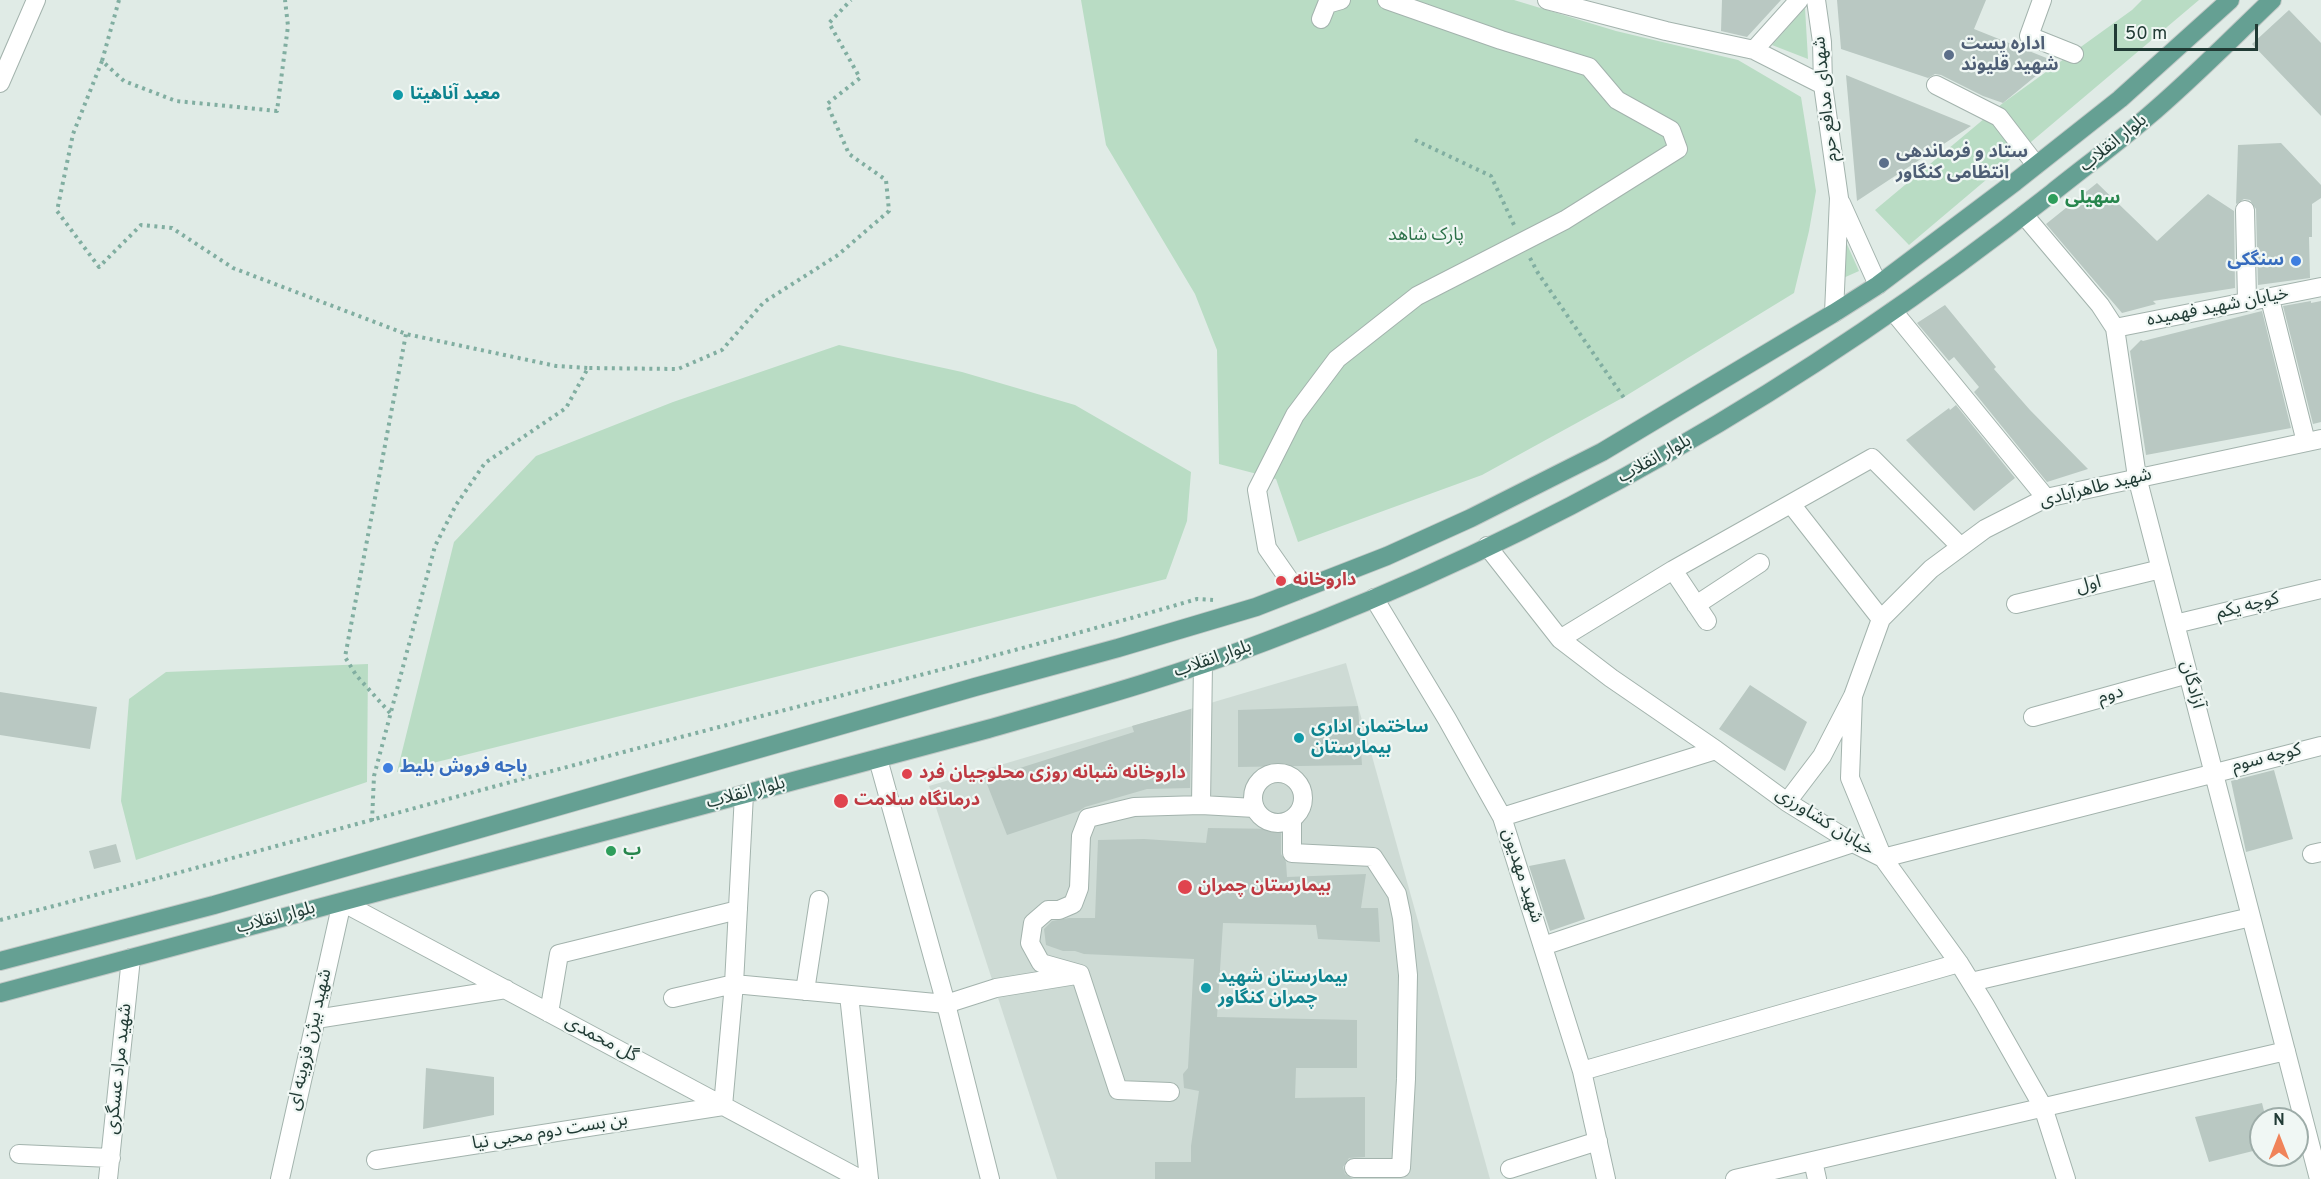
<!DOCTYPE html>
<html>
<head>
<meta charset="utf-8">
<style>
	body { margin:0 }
	#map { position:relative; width:2321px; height:1179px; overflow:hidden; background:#e0ebe6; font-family:Overpass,sans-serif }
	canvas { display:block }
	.north { position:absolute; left:2249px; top:1107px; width:60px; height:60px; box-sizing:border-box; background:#f0f7f4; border:2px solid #9daca8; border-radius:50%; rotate:0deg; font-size:16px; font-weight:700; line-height:24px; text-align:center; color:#213b35 }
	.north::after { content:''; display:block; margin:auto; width:21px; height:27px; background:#f08359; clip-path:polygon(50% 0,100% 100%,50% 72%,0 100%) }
	.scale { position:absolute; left:2114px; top:24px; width:144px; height:27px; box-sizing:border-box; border:3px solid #213b35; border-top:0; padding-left:8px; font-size:18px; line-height:21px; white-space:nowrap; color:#213b35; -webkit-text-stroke:4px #f0f7f4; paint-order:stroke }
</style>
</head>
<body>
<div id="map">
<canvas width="2321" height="1179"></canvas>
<div class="north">N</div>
<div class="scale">50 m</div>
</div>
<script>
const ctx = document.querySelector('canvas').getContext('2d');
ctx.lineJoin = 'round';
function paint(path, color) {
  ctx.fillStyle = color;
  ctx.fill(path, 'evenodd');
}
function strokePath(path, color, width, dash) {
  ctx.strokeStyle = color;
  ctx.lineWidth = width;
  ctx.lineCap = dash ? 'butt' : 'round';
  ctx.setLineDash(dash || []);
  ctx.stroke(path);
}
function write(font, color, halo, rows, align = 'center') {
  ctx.font = font + ' Overpass,"Noto Sans Arabic",sans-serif';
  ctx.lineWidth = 4.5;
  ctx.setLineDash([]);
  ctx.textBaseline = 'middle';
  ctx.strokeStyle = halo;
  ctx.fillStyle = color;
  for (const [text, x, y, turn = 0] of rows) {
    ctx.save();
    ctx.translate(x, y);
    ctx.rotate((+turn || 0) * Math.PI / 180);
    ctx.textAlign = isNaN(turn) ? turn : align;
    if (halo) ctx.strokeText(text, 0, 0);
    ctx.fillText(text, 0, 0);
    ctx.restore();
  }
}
paint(new Path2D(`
	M1346,663L1490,1179H1057L929,786Z`), '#cedbd5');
paint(new Path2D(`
	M1081,0H1514L1616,31L1738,60L1801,97L1816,191L1809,231L1794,293L1624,397L1482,475L1298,542L1276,479L1219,464L1217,350L1195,294L1106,145Z
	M2142,0H2199L1909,245L1875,210L2003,103L2132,10Z
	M1805,8L1808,59L1772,45Z
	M1841,231L1859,271L1841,279Z
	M839,345L962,372L1075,405L1191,472L1187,521L1166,579L397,772L454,542L536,456L673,402Z
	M368,664L367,782L136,860L121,801L129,699L166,672Z`), '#b9dcc4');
paint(new Path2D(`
	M1722,0H1781L1747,37L1721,31Z
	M1837,0H1986L1974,29L2054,61L2003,103L1983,96L1941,75L1935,74L1928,78L1841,49Z
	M2289,10L2321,43V116L2252,44Z
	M1846,75L1971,126L1857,201Z
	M2281,143L2321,185V198L2312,204V237H2309L2310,278L2258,285L2256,209L2250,200L2244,199L2236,204L2238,145Z
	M2097,183L2157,241L2208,194L2234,211L2235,288L2153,301L2156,304L2122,313L2046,224Z
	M2311,301V303L2321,301V422L2313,424L2283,306Z
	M1945,305L1996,367L1994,369L2030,410L2088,469L2047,482L1974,392L1979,387L1954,357L1949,361L1917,323Z
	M2262,311L2291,428L2146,455L2130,351L2141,340L2143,341Z
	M1956,405L2015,478L1974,511L1906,440L1949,408L1950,410Z
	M1750,685L1807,722L1785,771L1719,729Z
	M0,692L97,707L90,749L0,735Z
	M1358,706L1362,765L1238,767V710Z
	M1191,709L1190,788L1147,789L1085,807L1079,811L1007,835L985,779L1134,732L1132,726Z
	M2274,770L2293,839L2246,852L2231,781Z
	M1208,828L1281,829V854L1286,862L1287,877L1366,874L1361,908H1378L1380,942L1318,939L1316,925L1223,923L1217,1017L1357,1020V1068H1296L1295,1098L1365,1097V1157L1349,1158L1343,1167L1345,1174L1353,1179H1155V1162H1191V1146L1199,1091L1184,1088L1183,1074L1188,1068L1194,959L1084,954L1075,951H1063L1046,945L1044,929L1052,921L1069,918H1095L1098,840L1144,839L1206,843Z
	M116,844L121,862L94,869L89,851Z
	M1565,859L1585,919L1550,931L1529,866Z
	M426,1068L494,1077V1115L423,1129Z
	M2262,1103L2266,1119H2261V1149L2209,1162L2195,1117Z`), '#b9c8c2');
const minor = new Path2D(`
	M1547,0L1666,31L1754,50L1823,85
	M1816,0L1822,42L1823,85L1839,198L1834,313
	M2042,0L2029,36L2074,54
	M1321,19L1327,4L1341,0
	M1754,50L1799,0
	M0,83L36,0
	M1936,85L1999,117L2036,165
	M1841,203L1878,285
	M2245,210L2247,301
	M2024,215L2100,305L2115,328L2137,477L2319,1179
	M2270,299L2306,442
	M1893,311L2046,498
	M2115,328L2321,287
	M1791,504L1881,619
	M1487,546L1560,639L1611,678L1716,750L1787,802L1853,843L1883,858L1959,963L1985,1005L2043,1107L2066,1179
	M1673,570L1707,621
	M1297,591L1267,548L1257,490L1295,415L1337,359L1417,296L1565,220L1678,149L1671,130L1617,100L1589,67L1501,40L1387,0
	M1374,598L1447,719L1502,817L1582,1071L1606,1179
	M2016,604L2161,569
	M1696,605L1760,563
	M2175,624L2321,589
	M1560,639L1673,570L1872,458L1961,547
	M1853,696L1881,619L1931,569L1985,529L2046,498L2321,439
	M2033,717L2188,674
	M878,759L946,1004L990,1179
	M1253 798a25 25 0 1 1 50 0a25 25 0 1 1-50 0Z
	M1787,802L1822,756L1853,696L1850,778L1883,858L2321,746
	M1201,805L1203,663
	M1502,817L1716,750
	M1292,820V853L1373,857L1397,894L1402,918L1408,975L1406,1079L1401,1168H1354
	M2312,854L2321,852
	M1543,946L1853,843
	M1971,982L2251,917
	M805,991L819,900
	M849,995L869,1179
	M673,998L734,984L946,1004L996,988L1076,975
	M549,1013L559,954L738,910
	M316,1019L506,989
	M1582,1071L1959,963
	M1170,1092L1118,1090L1080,974L1041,963L1030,943L1033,923L1048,910H1059L1073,904L1079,888L1081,836L1088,818L1134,807L1201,805L1255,808
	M19,1154L111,1158
	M376,1160L723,1106L734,984L744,794
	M1813,1161L1817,1179
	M1510,1169L1598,1141
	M108,1179L131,958
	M280,1179L342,902L860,1179
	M1735,1179L2286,1051`);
const major = new Path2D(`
	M0,961L214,905L975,687L1118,648L1256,607L1387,556L1471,518L1602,452L1834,313L1878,285L2015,182L2120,99L2230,0
	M0,993L988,729C1082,702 1176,676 1267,641C1551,535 1815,380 2052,193C2083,168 2116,144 2146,118C2190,81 2230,40 2272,0`);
strokePath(minor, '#a3b3ad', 20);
strokePath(major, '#c1c8c6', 20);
strokePath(new Path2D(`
	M119,0L102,61L124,81L176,101L277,111L288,26L285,0
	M102,61L73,134L57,211L99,267L141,225L172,228L233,268L406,334L556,366L588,368
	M1415,140L1491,176L1515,227
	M1530,258L1538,273L1624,398
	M390,713L356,675L345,657L406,334
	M372,821L374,776L435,546L456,505L485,463L566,408L588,368L678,369L722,350L764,302L838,255L889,211L886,180L849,154L827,104L860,78L829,23L851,0
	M0,920C201,868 400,811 601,758C800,705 1000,657 1197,599L1213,600`), '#81aea1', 4, [3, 4.5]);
strokePath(minor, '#fff', 18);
strokePath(major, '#65a093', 18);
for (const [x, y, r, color] of [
	[1949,55,6,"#5c6f8a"],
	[398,95,6,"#0f9aa8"],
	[1884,163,6,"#5c6f8a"],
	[2053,199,6,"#2e9e5b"],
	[2296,261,6,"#3f7fe0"],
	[1281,581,6,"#e0444e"],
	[1299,738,6,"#0f9aa8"],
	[388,768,6,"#3f7fe0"],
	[907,774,6,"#e0444e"],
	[841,801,8,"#e0444e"],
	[611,851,6,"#2e9e5b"],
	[1185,887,8,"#e0444e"],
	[1206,988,6,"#0f9aa8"]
]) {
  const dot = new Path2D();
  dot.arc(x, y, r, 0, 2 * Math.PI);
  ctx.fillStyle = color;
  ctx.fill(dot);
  strokePath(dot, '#f0f7f4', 2);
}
write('bold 18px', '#4e5e75', '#f0f7f4', [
	["اداره پست",1961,45],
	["شهید قلیوند",1961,66],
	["ستاد و فرماندهی",1896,153],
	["انتظامی کنگاور",1896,174]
], 'left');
write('bold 18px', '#0d838f', '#f0f7f4', [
	["معبد آناهیتا",410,95],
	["ساختمان اداری",1311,728],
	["بیمارستان",1311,749],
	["بیمارستان شهید",1218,978],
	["چمران کنگاور",1218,999]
], 'left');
write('18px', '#213b35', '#f0f7f4', [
	["شهدای مدافع حرم",1827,99,-96],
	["بلوار انقلاب",2114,144,-39],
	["خیابان شهید فهمیده",2218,308,-11],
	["بلوار انقلاب",1655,460,-29],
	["شهید طاهرآبادی",2096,489,-14],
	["اول",2089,586,-14],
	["کوچه یکم",2248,607,-14],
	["بلوار انقلاب",1213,660,-19],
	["آزادگان",2191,685,75],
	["دوم",2111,696,-16],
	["کوچه سوم",2267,759,-14],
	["بلوار انقلاب",746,794,-15],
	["خیابان کشاورزی",1824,823,32],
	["شهید مهدیون",1521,876,72],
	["بلوار انقلاب",276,919,-15],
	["شهید بیژن قزوینه ای",311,1040,-77],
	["گل محمدی",601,1040,28],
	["شهید مراد عسگری",120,1069,-84],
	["بن بست دوم محبی نیا",550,1133,-9]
]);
write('bold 18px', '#27864d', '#f0f7f4', [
	["سهیلی",2065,199],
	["ب",623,851]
], 'left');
write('18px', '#2c7149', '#f0f7f4', [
	["پارک شاهد",1426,236]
]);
write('bold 18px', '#366cbe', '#f0f7f4', [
	["سنگکی",2284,261],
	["باجه فروش بلیط",400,768,"left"]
], 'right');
write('bold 18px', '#be3a42', '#f0f7f4', [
	["داروخانه",1293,581],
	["داروخانه شبانه روزی محلوجیان فرد",919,774],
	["درمانگاه سلامت",854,801],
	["بیمارستان چمران",1198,887]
], 'left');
</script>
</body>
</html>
